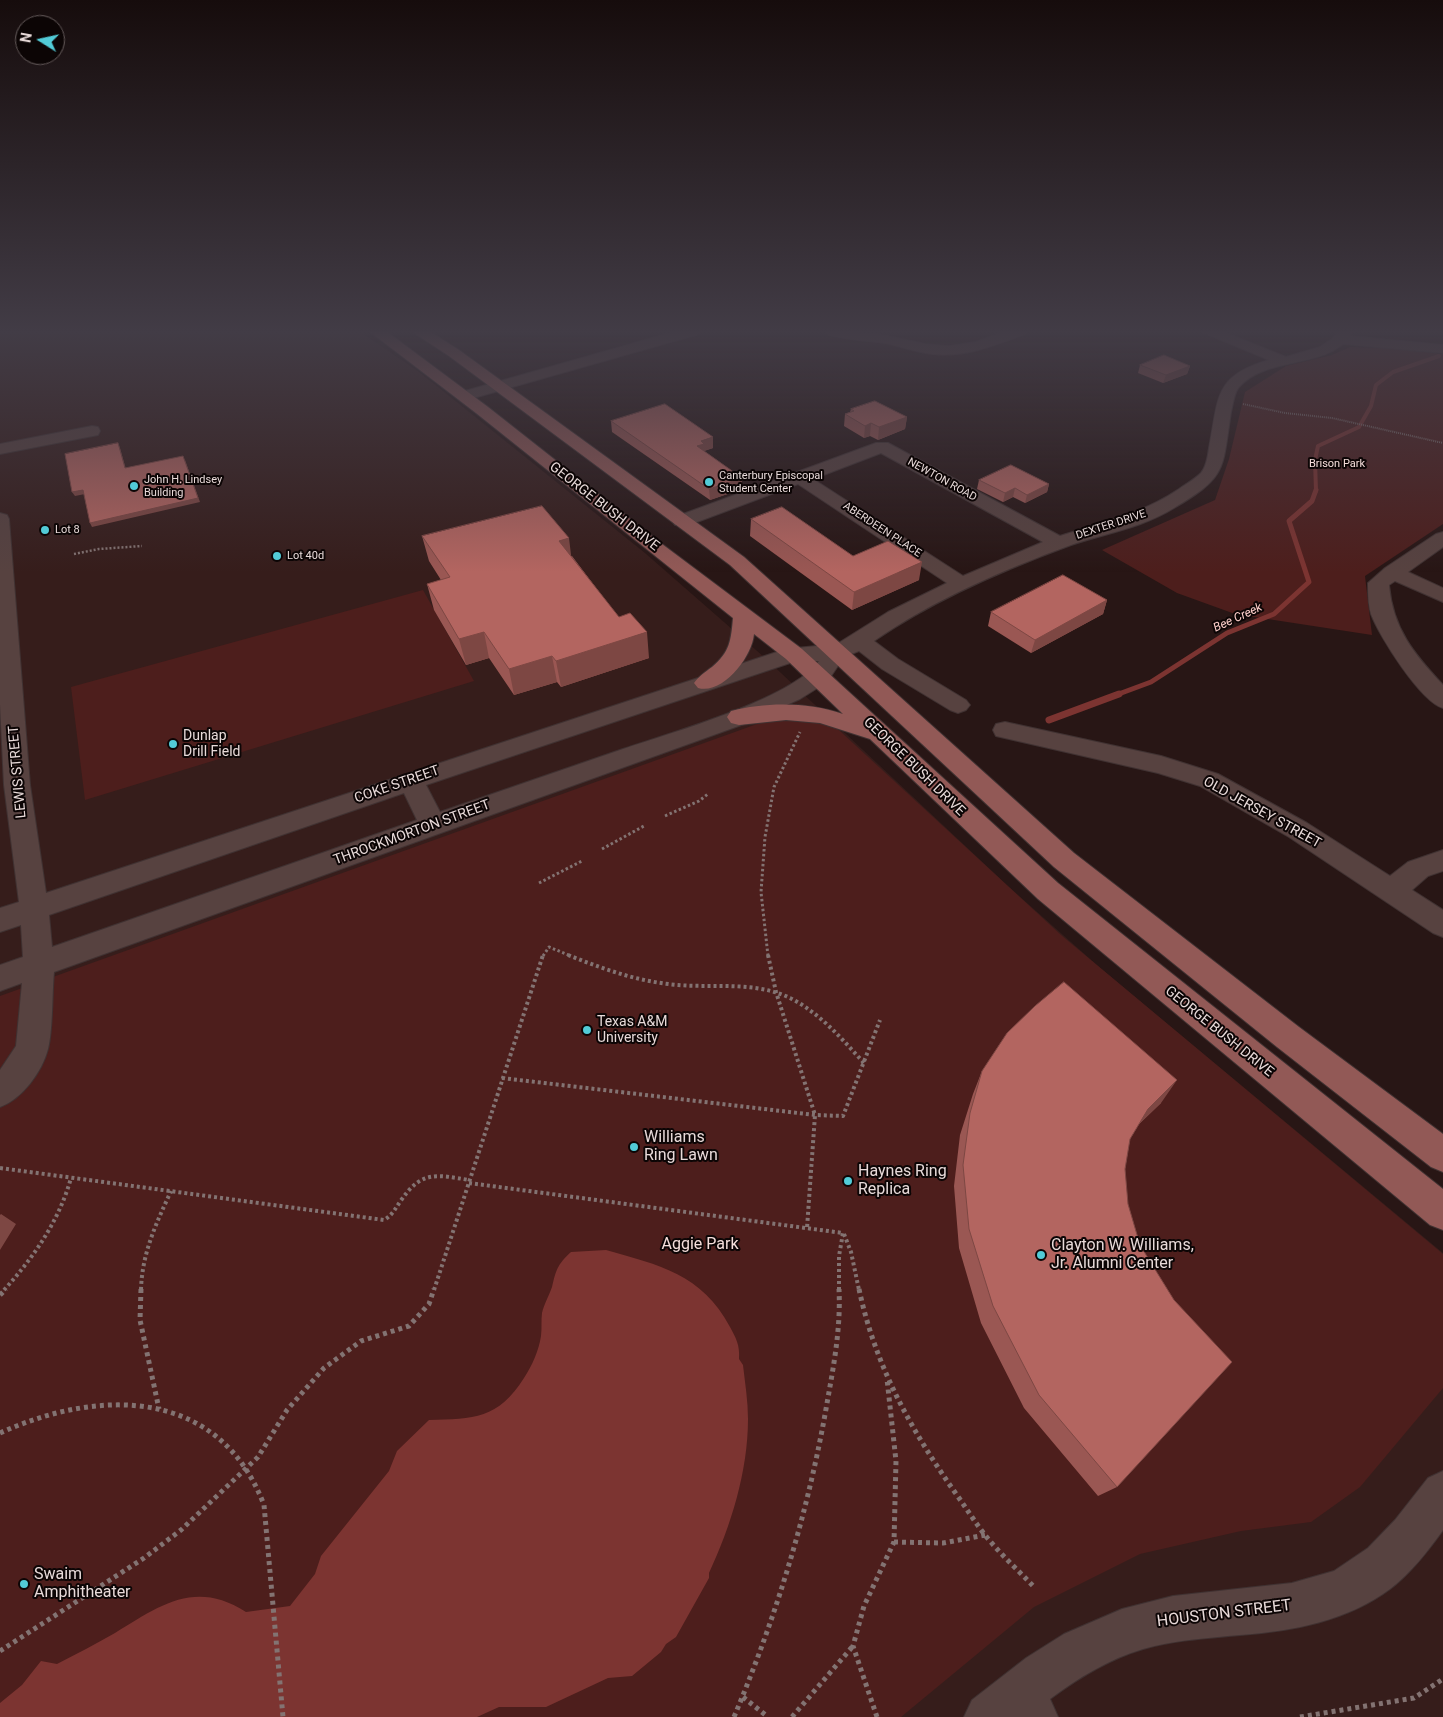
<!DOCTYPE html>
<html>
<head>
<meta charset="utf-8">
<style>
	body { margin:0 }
	#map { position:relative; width:1443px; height:1717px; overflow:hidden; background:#281615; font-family:Roboto,sans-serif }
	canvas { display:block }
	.north { position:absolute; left:15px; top:15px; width:50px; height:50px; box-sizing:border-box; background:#0c0505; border:1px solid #645a5a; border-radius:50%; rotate:280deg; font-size:14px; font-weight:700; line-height:20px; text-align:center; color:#e8dad9 }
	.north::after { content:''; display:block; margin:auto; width:18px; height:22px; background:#52cbd7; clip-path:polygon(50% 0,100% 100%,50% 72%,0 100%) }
</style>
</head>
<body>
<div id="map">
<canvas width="1443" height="1717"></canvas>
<div class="north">N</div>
</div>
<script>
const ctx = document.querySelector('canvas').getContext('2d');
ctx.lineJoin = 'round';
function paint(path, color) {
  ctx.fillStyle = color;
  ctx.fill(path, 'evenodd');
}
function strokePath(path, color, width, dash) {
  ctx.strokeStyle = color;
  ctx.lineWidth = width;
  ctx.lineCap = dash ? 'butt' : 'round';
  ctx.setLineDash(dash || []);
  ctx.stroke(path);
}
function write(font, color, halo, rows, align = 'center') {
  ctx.font = font + ' Roboto,sans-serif';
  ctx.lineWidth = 4;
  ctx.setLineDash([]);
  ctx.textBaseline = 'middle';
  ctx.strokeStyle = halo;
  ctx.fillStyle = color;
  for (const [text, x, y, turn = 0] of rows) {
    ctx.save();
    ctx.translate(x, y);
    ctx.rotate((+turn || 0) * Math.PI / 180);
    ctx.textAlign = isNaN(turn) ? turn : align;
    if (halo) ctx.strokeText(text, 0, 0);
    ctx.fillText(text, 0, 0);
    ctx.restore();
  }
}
paint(new Path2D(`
	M0,331H359L418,371L645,553L764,657L1009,887L1098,966L1443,1253V1717H0Z`), '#361d1b');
paint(new Path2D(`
	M1350,347L1394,348L1443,354V524L1365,576L1372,635L1235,614L1177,593L1102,550L1215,500L1229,459L1245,392L1286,366L1332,355Z
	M423,590L474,681L85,800L71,687Z
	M771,719L828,720L1061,935L1443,1254V1388L1360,1487L1311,1522L1241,1531L1140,1554L1034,1607L901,1717H0V996Z`), '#4d1e1c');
paint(new Path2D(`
	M606,1250C659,1265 702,1274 730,1327C736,1338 740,1345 739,1359L743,1365C745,1383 748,1401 748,1419C748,1471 731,1526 709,1573V1578L676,1637L666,1644L661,1652L632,1676L608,1678L546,1707H499L477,1717H0V1703L22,1685L41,1661L57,1664C76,1654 96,1644 115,1633C159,1606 195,1579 246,1612L290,1606L315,1574L321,1556L389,1471L397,1451L429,1420C474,1419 498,1419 524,1378C532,1366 539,1350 541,1336C542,1328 541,1320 542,1313C544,1304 549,1296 552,1287C556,1270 557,1265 571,1252Z`), '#7c3431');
strokePath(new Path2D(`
	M1316,491L1315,460L1318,446L1359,427L1371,406L1376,385L1393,372L1439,356`), '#7c3431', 4);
strokePath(new Path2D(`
	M1116,695L1151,682L1227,633L1274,614L1309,582L1289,521L1312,501L1316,490`), '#7c3431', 5);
strokePath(new Path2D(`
	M1049,720L1119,694`), '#7c3431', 7);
const minor = new Path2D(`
	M677,331H701L699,334L470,399H458L456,396L458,393Z
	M825,331L878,334L925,344L949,346L976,342L1006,331H1027L1025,334C996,345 964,358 932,354C916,352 900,346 884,343C864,340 846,340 827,334Z
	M1200,331H1221L1286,357L1320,347L1332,339L1338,331H1353L1349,336L1443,345V353L1343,344C1314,368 1265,358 1239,387C1234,393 1233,404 1231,412C1222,470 1228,476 1174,508C1142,528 1106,533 1071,545C1003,570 933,600 874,641L898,659L966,700L970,705L966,710L958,713L950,710L882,669L859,651L844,657L827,682L800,699L747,723L54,972C52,992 53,1031 48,1049C42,1072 22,1099 0,1107V1070L16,1046L22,983L0,991V965L23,957L21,925L0,932V908L19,902L4,785L0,704V513L7,515L9,519L30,785L46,893L786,649L837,644L888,612L947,583L798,484L689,525H675L672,521L675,517L876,443H888L1060,536C1103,522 1140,515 1179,489C1186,484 1195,479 1201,473C1206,467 1208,456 1209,448C1219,398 1213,376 1269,360ZM881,453L1043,542L963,576L813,479ZM796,661H819C792,699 670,733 623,749C562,770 501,791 440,812L426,785ZM404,793L417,820L52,947L49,915Z
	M92,426L98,427L100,431L98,435L0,454V444Z
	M1443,532V547L1408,572L1443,588V602L1395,581L1389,585C1393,629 1414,654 1443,685V708C1421,702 1379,636 1371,614C1368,604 1368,593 1368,583L1385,568L1436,534Z
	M1005,722L1161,756L1218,774L1307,823L1390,876L1408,862L1443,850V871L1428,876L1412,890L1443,910V937L1433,933L1289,837L1200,786L1158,773L996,736L993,730L996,724Z
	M1443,1471V1530C1428,1551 1411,1573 1390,1589C1347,1621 1293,1631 1240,1635C1208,1638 1174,1640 1143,1649C1109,1659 1078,1678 1050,1699L1058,1717H964L972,1700L1026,1658L1064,1634L1122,1609L1173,1596L1292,1583L1334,1571L1368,1548L1395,1520L1428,1478Z`);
const major = new Path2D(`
	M369,331H386L488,407L658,541L802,649L1058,883L1443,1189V1230L1430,1225L1038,899L870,739L820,723L786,720L739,725L731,723L727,717L731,711C766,702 808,702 843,714L786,659L754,634C752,657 723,695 698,688L694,683C699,676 705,672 712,667C730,652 731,640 733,618L476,413Z
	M411,331H429L459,350L744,557L1074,853L1299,1027L1443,1134V1172L1431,1167L1277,1047L1054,867L730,565L449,356Z`);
strokePath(minor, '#403232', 2);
strokePath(major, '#403232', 2);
strokePath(new Path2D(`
	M1243,404L1285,413L1332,418L1443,443`), '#837372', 2, [1, 1]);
strokePath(new Path2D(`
	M74,554L99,549L142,546`), '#837372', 2.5, [2, 2]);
strokePath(new Path2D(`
	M665,816L699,801L708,794
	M602,849L644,826
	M539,883L582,861
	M543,956L549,947L571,956
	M768,956L761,892L765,837L774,787L800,732`), '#837372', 3, [2.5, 2.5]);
strokePath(new Path2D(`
	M568,955C603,969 639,982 678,985C715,988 755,981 790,998C820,1013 842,1039 864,1063
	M768,955L776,992L815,1115L807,1228
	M502,1078L815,1115L843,1116L880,1020
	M0,1168L384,1220C393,1215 396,1207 402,1199C422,1170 438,1175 469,1180
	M469,1183L843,1233
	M844,1234L851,1252L859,1290
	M4,1290C34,1257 59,1221 71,1178
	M141,1290C142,1253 156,1224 171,1191
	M434,1290L543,955
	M839,1290V1256L843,1233`), '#837372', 4, [3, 3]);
strokePath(new Path2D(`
	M141,1289L140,1320L159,1409
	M859,1289C875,1365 910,1428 954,1491C965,1506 974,1521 985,1535C1000,1554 1019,1571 1035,1588
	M0,1295L6,1289
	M0,1433C99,1388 219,1387 264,1505L283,1717
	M894,1542L943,1543L985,1535
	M0,1651L144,1558L181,1530L258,1457L287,1410L324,1368L361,1341L409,1326L429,1304L434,1289
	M743,1697L768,1717
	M734,1717C776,1617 807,1516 826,1409C833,1369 841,1330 839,1289
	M792,1717L853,1646
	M877,1717L853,1646L864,1606L894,1542L896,1461L887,1379
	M1300,1717L1414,1698L1443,1679`), '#837372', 5, [4, 4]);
paint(minor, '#574240');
paint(major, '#925956');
paint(new Path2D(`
	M1140,365L1190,366L1187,374L1163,383L1138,373Z
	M851,409L907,417L905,429L878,440L870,436L864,438L844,426L845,414L850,412Z
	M611,421L713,448L704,451L742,478V489L710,500L612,432Z
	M979,480L1049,484L1047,492L1025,503L1013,497L1003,502L977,489Z
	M751,519L853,556L919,580L852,610L750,536Z
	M422,536L572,556L649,658L561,687L557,682L514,695L489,658L466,665L434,610L427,584L441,580L429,561Z
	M1107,600L1103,614L1031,653L988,626L991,612Z
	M982,1071L1161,1103L1139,1124L1130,1139L1125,1169L1117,1487L1098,1496L1024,1408L981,1323L959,1248L954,1186L960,1135L973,1094Z`), '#9a5753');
paint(new Path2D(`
	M1190,366L1187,374L1163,383L1166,375Z
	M907,417L905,429L878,440L879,427Z
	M871,423L870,436L864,438L865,426Z
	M713,437V448L704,451L697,446L701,441Z
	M118,443L120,448L127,473L125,468Z
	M185,460L200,502L92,527L90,523Z
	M742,478V489L710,500L709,489Z
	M1049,484L1047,492L1025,503L1027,495Z
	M1015,488L1013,497L1003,502L1005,493Z
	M83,490L85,494L75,496L72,492Z
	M569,538L572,563L559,541Z
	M922,562L919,580L852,610L854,592Z
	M1107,600L1103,614L1031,653L1035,640Z
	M484,632L489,658L466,665L459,639Z
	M647,632L649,658L561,687L556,661Z
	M552,656L557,682L514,695L509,669Z
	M1177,1080L1161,1103L1132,1131L1148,1109Z
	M1,1214L16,1224L0,1250V1215Z`), '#7d4743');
const building = new Path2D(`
	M1164,355L1190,366L1166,375L1140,365Z
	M875,401L907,417L879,427L871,423L865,426L845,414L854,411L851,409Z
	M665,404L713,437L701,441L704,444L697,446L742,478L709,489L611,421Z
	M118,443L125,468L183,456L198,498L90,523L83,490L72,492L65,454Z
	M1011,465L1049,484L1027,495L1015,488L1005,493L979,480Z
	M542,506L569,538L559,541L619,617L630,613L647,632L556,661L552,656L509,669L484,632L459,639L427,584L450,577L422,536Z
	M782,507L853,556L888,541L922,562L854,592L751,519Z
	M1063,575L1107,600L1035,640L991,612Z
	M1064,982L1177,1080L1148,1109L1130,1139L1125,1169L1128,1204L1140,1245L1174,1300L1232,1362L1117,1487L1039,1395L993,1306L969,1229L963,1165L970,1113L982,1071L1007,1033L1035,1006Z`);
paint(building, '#b36560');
strokePath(building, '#7d4743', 1);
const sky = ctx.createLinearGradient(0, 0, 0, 572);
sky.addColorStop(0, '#160c0c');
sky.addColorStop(0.58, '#423c46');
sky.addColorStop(1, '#423c4600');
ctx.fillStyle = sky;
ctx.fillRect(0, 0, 1443, 572);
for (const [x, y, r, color] of [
	[709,482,5,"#52cbd7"],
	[134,486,5,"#52cbd7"],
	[45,530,5,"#52cbd7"],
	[277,556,5,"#52cbd7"],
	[173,744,5,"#52cbd7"],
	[587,1030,5,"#52cbd7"],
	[634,1147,5,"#52cbd7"],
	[848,1181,5,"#52cbd7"],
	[1041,1255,5,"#52cbd7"],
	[24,1584,5,"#52cbd7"]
]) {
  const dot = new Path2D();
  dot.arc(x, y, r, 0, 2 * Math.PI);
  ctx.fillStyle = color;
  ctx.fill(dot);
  strokePath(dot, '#0c0505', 2);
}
write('11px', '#f5dedb', '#0c0505', [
	["Brison Park",1337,464]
]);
write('11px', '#e8dad9', '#0c0505', [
	["Canterbury Episcopal",719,476],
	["Student Center",719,489],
	["John H. Lindsey",144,480],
	["Building",144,493],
	["Lot 8",55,530],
	["Lot 40d",287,556]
], 'left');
write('11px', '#e8dad9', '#0c0505', [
	["NEWTON ROAD",942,480,29],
	["DEXTER DRIVE",1111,525,-18],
	["ABERDEEN PLACE",882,530,33]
]);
write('italic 12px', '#ffd0cc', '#0c0505', [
	["Bee Creek",1238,618,-25]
]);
write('14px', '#e8dad9', '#0c0505', [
	["GEORGE BUSH DRIVE",604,507,38],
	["GEORGE BUSH DRIVE",914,767,44],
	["LEWIS STREET",18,772,-95],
	["COKE STREET",397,785,-19],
	["OLD JERSEY STREET",1262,813,29],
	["THROCKMORTON STREET",412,833,-20],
	["GEORGE BUSH DRIVE",1219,1032,39]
]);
write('14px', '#e8dad9', '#0c0505', [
	["Dunlap",183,736],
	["Drill Field",183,752],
	["Texas A&M",597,1022],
	["University",597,1038]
], 'left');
write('16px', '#e8dad9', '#0c0505', [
	["Williams",644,1138],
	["Ring Lawn",644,1156],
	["Haynes Ring",858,1172],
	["Replica",858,1190],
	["Clayton W. Williams,",1051,1246],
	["Jr. Alumni Center",1051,1264],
	["Swaim",34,1575],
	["Amphitheater",34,1593]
], 'left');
write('16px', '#f5dedb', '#0c0505', [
	["Aggie Park",700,1245]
]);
write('16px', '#e8dad9', '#0c0505', [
	["HOUSTON STREET",1224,1614,-7]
]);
</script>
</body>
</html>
